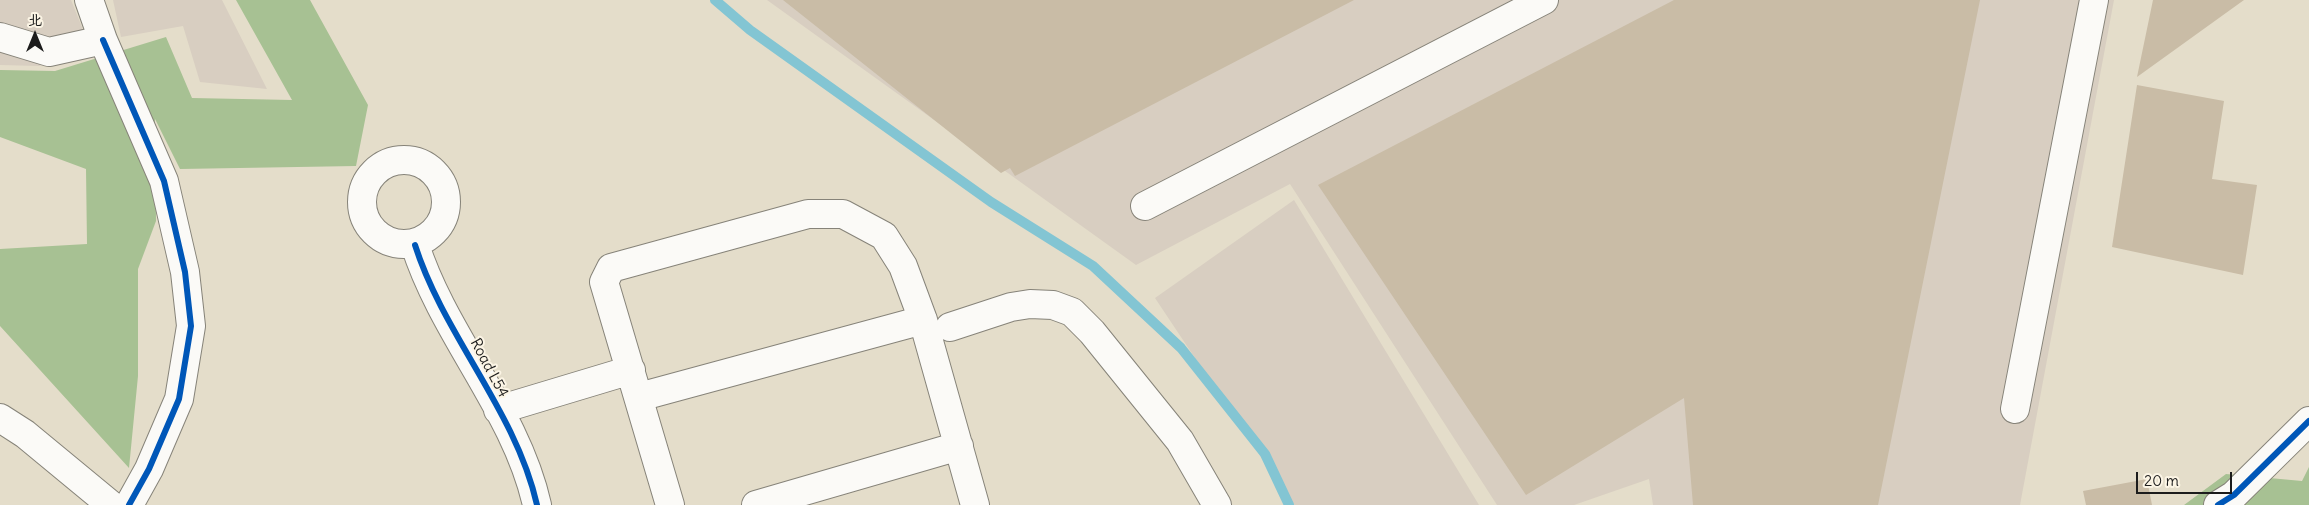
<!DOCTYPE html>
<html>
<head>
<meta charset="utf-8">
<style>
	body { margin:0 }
	#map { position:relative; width:2309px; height:505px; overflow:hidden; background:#e4ddca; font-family:Delius,"LXGW WenKai TC",sans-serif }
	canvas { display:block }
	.north { position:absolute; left:10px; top:10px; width:50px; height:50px; -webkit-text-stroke:4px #fcf5e5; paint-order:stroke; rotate:0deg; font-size:14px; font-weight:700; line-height:20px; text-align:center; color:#1c1c1c }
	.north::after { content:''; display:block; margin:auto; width:18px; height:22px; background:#1c1c1c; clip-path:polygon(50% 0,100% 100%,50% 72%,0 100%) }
	.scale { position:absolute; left:2136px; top:472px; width:96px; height:22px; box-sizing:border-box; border:2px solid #1c1c1c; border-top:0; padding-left:6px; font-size:15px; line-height:18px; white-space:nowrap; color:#1c1c1c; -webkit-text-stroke:4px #fcf5e5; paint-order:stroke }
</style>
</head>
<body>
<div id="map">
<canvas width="2309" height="505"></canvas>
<div class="north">北</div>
<div class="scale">20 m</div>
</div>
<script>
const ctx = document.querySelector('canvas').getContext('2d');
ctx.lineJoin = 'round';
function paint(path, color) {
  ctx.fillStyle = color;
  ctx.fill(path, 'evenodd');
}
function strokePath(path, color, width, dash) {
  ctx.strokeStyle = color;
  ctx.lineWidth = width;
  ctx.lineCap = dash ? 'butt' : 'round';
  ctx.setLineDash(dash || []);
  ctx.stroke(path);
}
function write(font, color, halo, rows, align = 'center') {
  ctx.font = font + ' Delius,sans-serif';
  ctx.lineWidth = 4;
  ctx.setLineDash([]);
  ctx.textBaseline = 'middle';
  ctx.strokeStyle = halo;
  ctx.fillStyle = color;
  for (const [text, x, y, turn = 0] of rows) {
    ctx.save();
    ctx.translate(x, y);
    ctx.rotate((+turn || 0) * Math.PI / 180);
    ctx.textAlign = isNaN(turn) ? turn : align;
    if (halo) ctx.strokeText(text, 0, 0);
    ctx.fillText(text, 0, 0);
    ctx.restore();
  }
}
paint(new Path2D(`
	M0,0H71L92,52L39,66L0,65Z
	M113,0H222L267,89L200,82L183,26L121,37Z
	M767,0H2114L2020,505H1653L1649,479L1574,505H1497L1290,184L1136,265Z
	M1294,200L1479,505H1293L1155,298Z`), '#d8cec1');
paint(new Path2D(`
	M236,0H310L368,105L356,166L180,169L155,119L156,221L138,269V376L129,468L0,326V249L87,244L86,169L0,137V70L55,71L166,37L192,98L292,100Z
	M2309,467V505H2184L2226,474L2302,481Z`), '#a7c193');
strokePath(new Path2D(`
	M715,0L750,30L991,202L1093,266L1181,348L1265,454L1289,505`), '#83c5d3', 10);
paint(new Path2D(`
	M783,0H1354L1015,176L1010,168L1001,173Z
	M1674,0H1980L1878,505H1693L1684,398L1526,495L1318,185Z
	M2153,0H2244L2137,77Z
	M2137,85L2224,101L2212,179L2257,185L2243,275L2112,247Z
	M2147,479L2152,505H2086L2083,491Z`), '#c9bca6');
const minor = new Path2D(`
	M89,0L103,40L164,181L185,272L191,326L179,399L149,469L129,505
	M0,37L49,52L103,40
	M362 202a42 42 0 1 1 84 0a42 42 0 1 1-84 0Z
	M1145,206L1544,0
	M415,245C444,336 516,411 537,505
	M950,327L1011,307L1030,304L1053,305L1072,312L1092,332L1180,441L1217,505
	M639,397L923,320
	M2015,409L2094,0
	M498,410L631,370
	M0,418L25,434L111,505
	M670,505L604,282L611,268L808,214H843L884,236L903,266L923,320L975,505
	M756,505L959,446
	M2218,505L2234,495L2309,421`);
strokePath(minor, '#868379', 30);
strokePath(minor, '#fbfaf7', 28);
strokePath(new Path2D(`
	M103,40L164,181L185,272L191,326L179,399L149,469L129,505
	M415,245C444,336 516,411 537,505
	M2218,505L2234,495L2309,421`), '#0057b8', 6);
write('15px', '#1c1c1c', '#fcf5e5', [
	["Road L54",489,368,62]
]);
</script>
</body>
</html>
